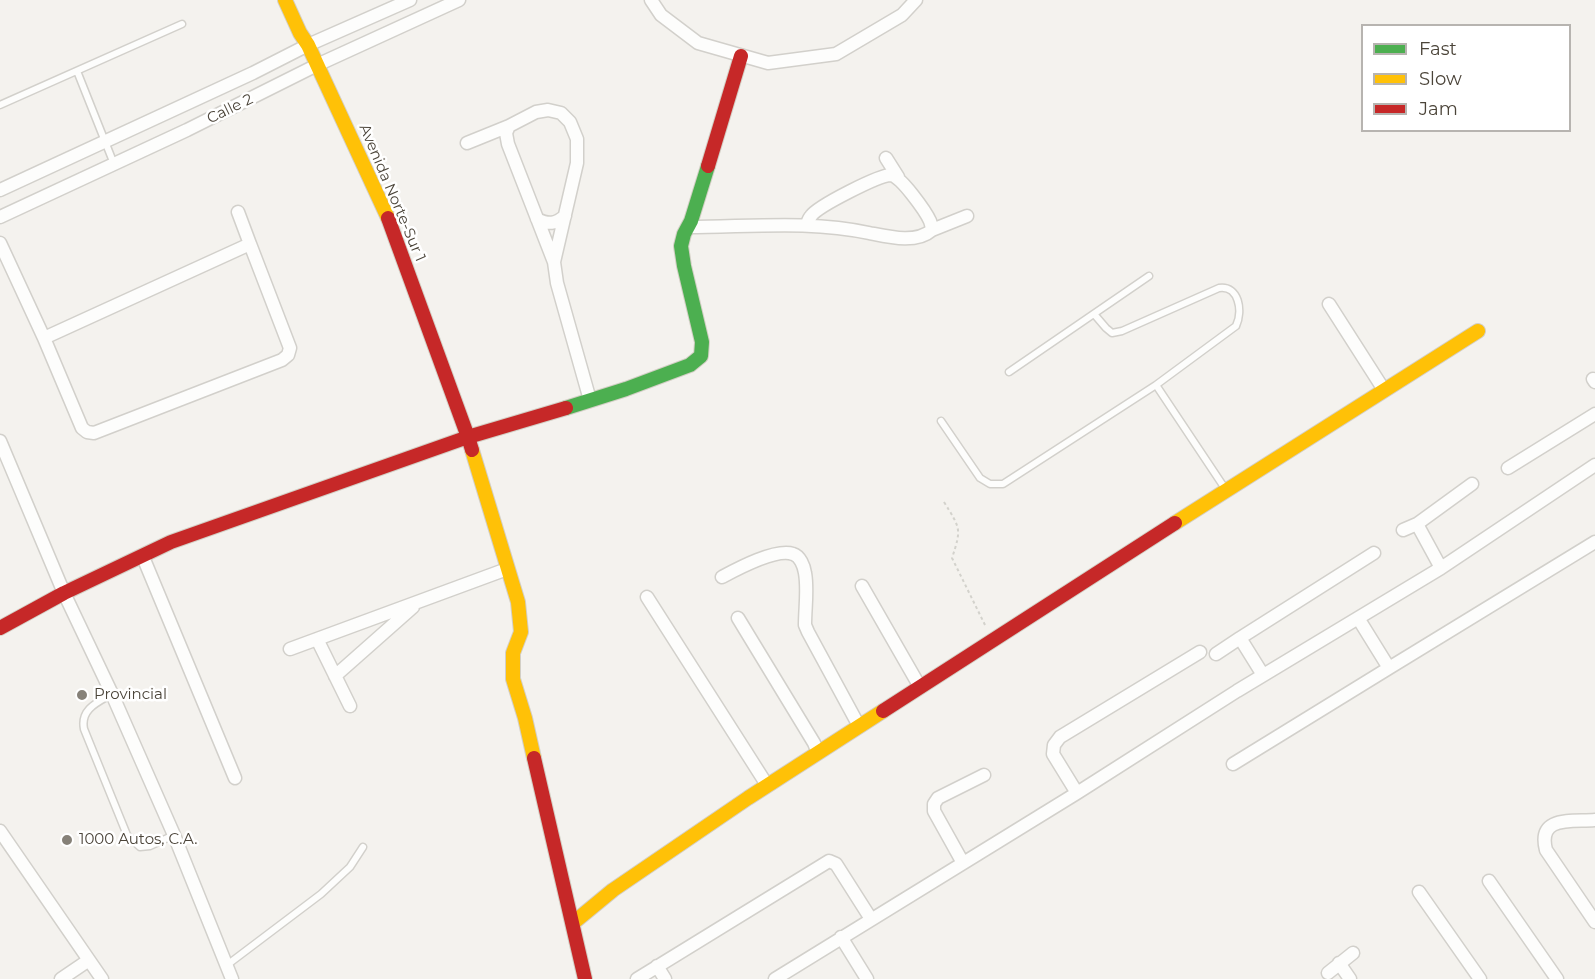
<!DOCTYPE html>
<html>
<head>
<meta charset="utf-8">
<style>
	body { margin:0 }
	#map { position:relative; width:1595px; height:979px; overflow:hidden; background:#f4f2ee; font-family:Montserrat,sans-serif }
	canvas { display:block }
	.legend { position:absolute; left:1361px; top:24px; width:210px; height:108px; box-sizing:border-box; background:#fff; border:2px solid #b7b4b0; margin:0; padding:8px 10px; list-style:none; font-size:18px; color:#4b4439 }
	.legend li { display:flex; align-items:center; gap:12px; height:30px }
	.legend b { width:30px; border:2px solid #b7b4b0 }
</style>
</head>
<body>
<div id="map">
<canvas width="1595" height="979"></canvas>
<ul class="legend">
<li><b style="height:8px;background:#4caf50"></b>Fast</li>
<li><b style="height:8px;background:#ffc107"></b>Slow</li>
<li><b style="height:8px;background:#c62828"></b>Jam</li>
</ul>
</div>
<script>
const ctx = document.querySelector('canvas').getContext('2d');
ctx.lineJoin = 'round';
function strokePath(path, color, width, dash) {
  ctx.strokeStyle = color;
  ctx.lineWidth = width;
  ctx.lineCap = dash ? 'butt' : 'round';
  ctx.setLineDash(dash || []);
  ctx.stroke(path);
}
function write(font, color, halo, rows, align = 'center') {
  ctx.font = font + ' Montserrat,sans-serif';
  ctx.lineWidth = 5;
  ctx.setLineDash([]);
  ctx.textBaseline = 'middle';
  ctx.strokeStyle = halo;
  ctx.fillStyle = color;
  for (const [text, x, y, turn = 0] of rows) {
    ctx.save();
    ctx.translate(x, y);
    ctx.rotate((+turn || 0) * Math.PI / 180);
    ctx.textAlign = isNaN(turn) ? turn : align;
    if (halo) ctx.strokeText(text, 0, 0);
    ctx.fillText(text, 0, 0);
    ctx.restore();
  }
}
const lane = new Path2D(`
	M77,71L114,164
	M0,105L182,24
	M1094,314L1106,328L1112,333L1122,331L1219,288C1239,285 1243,311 1236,326L1156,385L1226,490
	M1009,372L1149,276
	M941,421L980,478L990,484H1003L1156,385
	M112,694C98,702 80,709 84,729L127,835L140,847L150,846L174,835
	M227,965L321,894L350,867L363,847`);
const street = new Path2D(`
	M651,0L661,15L698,43L768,63L836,54L902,15L916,0
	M467,143L509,126
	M886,158L898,177
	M0,190L253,73L308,45L410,0
	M238,212L250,244
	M0,217L187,130L317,65L459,0
	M537,219C549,225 555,224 565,216
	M688,227C749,227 810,220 869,233C889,237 916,244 932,230C932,227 931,224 930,221C926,212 900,175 891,175C879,175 818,206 811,216C809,218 808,221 807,224
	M932,230L967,216
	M0,243L44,338L82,428L87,432L94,433L282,360L288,355L290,348L250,244L44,338
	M554,262L577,163V139L570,122L561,113L548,110L536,112L509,126L506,133L508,144L554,262L557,283L590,400
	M1329,304L1384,390
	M1593,379L1595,382
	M0,441L64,593L112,694L174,835L232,979
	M1508,468L1595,414
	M1403,530L1417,524
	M143,557L235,778
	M1441,568L1417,524L1472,484
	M722,577C737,569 776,548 793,554C800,556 804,566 805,573C808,589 805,608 805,625L808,632L859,726
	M862,586L920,687
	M647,597L767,785
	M738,618L814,743L818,753
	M317,639L350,706
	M290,649L507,569
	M1216,654L1240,638
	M1389,668L1595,542
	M1263,675L1240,638L1374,553
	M335,676L413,607
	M1233,764L1389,668L1358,618
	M1077,793L1053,754L1054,745L1060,737L1200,652
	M1595,820C1572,822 1537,815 1546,850L1595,922
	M0,831L102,979
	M963,863L934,811V804L938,798L984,775
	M1489,881L1557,979
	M1419,892L1480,979
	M841,937L867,979
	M1339,963L1350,979
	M657,966L665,979
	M1328,973L1353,953
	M61,979L89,960
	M637,979L829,861L836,864L871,919
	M775,979L1077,793L1237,691L1441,568L1595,465`);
const fast = new Path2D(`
	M566,408L626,389L690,365L701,356L702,342L684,266L681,246L684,234L691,221L708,166`);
const slow = new Path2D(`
	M285,0L300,33L308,45L388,218
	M472,450L518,602L521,632L513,653V679L525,718L534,758
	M1175,523L1478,331
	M573,923L613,890L748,798L883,711`);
const jam = new Path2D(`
	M708,166L741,56
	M388,218L468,437L566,408
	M0,628L64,593L171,542L468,437L472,450
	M883,711L1175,523
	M534,758L585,979`);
strokePath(lane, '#d2d0cb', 9);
strokePath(street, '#d2d0cb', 15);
strokePath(fast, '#d3cfc5', 16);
strokePath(slow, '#d3cfc5', 16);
strokePath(jam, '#d3cfc5', 16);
strokePath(new Path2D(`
	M944,502C960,528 962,528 952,558L986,627`), '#d3d2cc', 2, [3, 3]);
strokePath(lane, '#fdfdfc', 6);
strokePath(street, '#fdfdfc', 12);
strokePath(fast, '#4caf50', 14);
strokePath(slow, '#ffc107', 14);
strokePath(jam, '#c62828', 14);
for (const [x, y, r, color] of [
	[82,695,6,"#868178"],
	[67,840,6,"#868178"]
]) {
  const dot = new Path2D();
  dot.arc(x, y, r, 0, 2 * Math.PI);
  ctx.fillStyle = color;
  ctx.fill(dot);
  strokePath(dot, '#fff', 2);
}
write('15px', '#4b4439', '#fff', [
	["Calle 2",230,109,-26],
	["Avenida Norte-Sur 1",392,193,67]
]);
write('15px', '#4b4439', '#fff', [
	["Provincial",94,695],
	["1000 Autos, C.A.",79,840]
], 'left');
</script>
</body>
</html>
